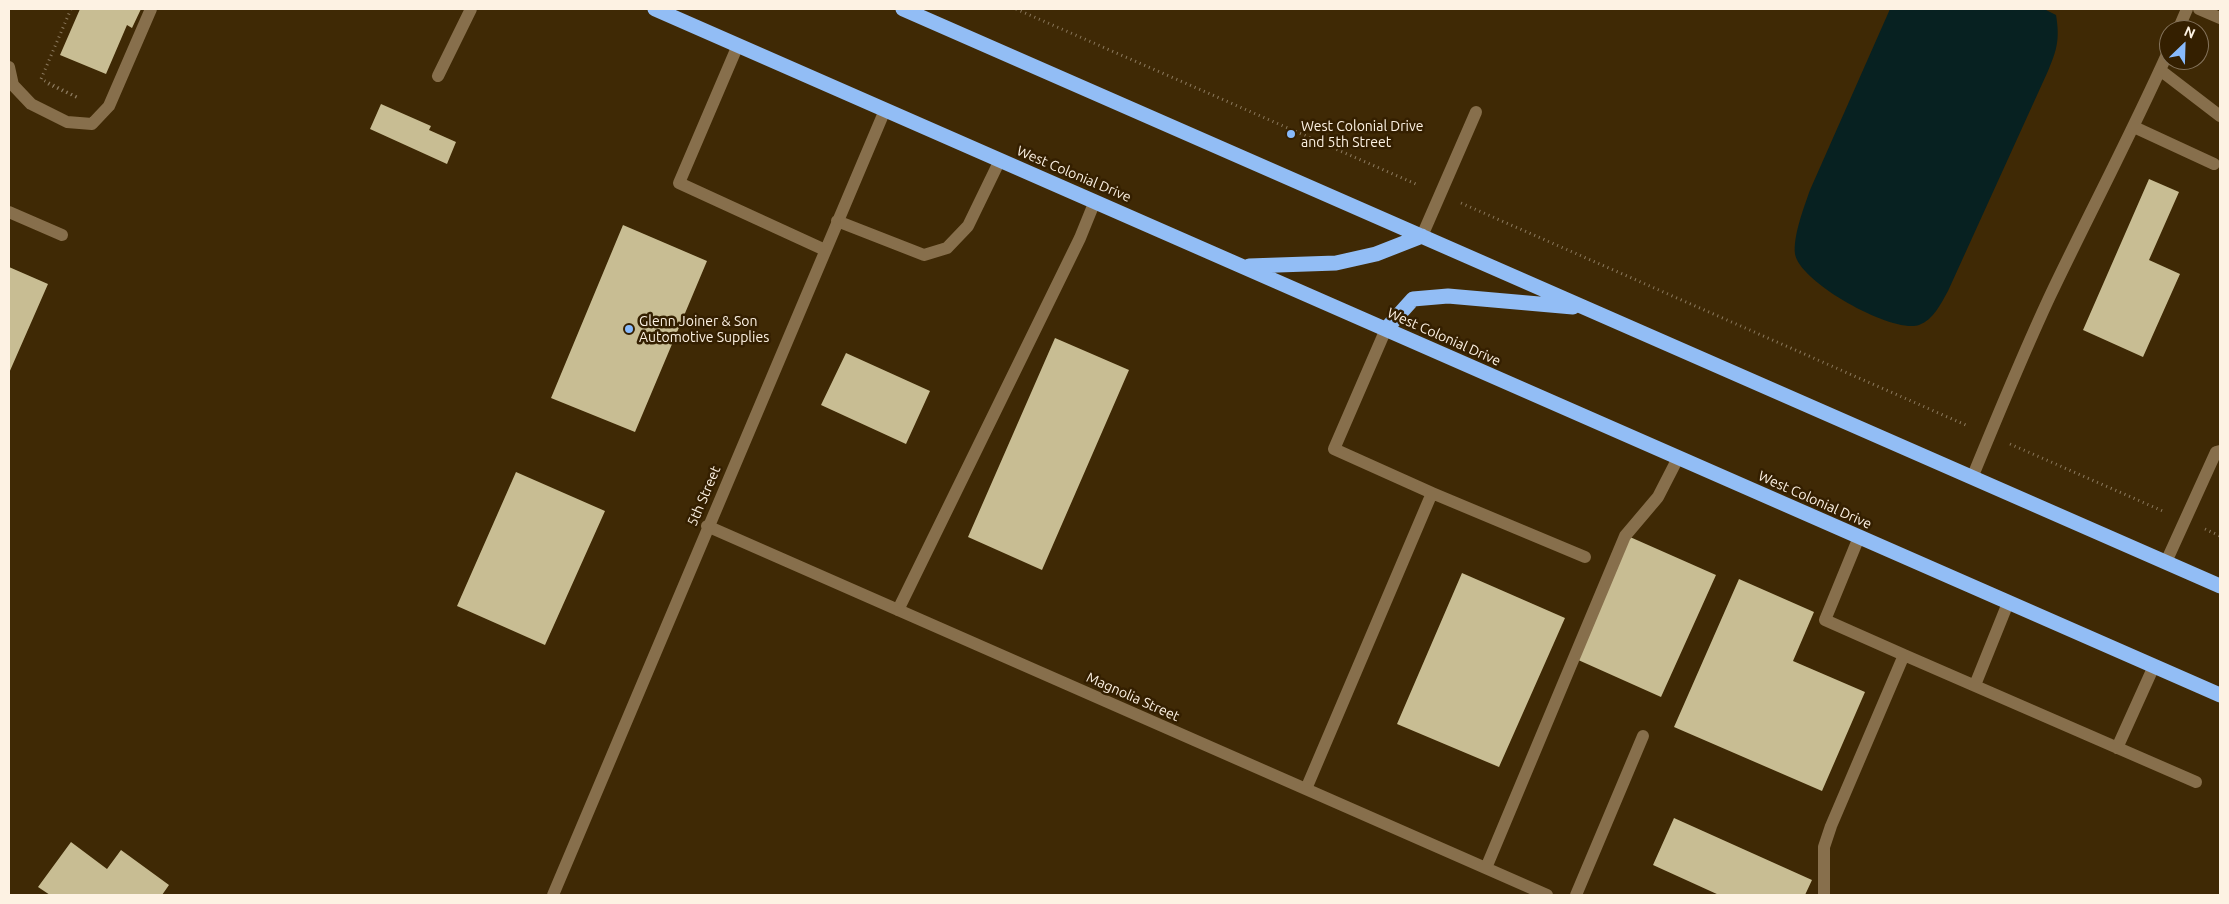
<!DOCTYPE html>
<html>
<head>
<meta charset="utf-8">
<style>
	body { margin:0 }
	#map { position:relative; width:2229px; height:904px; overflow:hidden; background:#3f2905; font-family:Ubuntu,sans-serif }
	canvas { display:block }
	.frame { position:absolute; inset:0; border:10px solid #fdf2e3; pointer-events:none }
	.north { position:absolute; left:2159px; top:20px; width:50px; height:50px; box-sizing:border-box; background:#341f00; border:1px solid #84735b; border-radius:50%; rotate:24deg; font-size:14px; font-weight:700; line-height:20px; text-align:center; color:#fdf2e3 }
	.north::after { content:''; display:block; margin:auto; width:18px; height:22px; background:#88bafc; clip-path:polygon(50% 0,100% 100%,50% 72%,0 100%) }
</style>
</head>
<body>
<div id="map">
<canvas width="2229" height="904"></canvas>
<div class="frame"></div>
<div class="north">N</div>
</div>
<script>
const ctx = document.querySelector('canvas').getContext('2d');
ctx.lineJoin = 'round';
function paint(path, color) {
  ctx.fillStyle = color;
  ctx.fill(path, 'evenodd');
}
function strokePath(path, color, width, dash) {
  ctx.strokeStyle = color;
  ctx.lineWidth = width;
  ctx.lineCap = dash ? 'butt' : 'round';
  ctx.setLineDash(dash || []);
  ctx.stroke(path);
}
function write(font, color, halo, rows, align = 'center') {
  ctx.font = font + ' Ubuntu,sans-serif';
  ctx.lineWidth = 5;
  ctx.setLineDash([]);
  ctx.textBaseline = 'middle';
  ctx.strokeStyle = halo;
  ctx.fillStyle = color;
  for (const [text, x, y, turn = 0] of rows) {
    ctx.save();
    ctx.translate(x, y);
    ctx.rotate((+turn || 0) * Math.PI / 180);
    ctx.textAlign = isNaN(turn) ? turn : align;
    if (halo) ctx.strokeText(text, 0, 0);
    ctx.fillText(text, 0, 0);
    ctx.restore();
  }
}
paint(new Path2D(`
	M1890,9H2044L2056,15C2060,39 2057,50 2048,71L1948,291C1940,305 1934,319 1919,325C1893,334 1800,283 1795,254C1793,236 1804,207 1810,190Z`), '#072121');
paint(new Path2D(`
	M80,9H141L132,28L127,25L106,74L60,55Z
	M381,104L431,126L429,130L456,142L447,164L370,129Z
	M2149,179L2179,192L2149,260L2180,274L2143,357L2083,330Z
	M623,225L707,261L635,432L551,398Z
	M9,267L48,284L9,373Z
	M1055,338L1129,370L1042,570L968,537Z
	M846,353L930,391L906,444L821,405Z
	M516,472L605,511L545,645L457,606Z
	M1630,537L1716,575L1661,697L1576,659Z
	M1462,573L1565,618L1499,767L1397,724Z
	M1739,579L1814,612L1793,661L1865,692L1822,791L1674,727Z
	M1674,818L1812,880L1805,895H1719L1653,865Z
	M71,842L107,869L121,850L169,885L162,895H50L38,887Z`), '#c8bd93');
strokePath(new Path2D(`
	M71,9L41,79L79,98
	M1016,9L1418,185
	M48,84L78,98
	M1461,203L1968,426
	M2010,444L2165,512
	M2205,529L2220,536`), '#8c7a5f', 3, [1, 4]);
strokePath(new Path2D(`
	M2199,9L2220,18
	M2178,30L2187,9
	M738,45L679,183L825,250
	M9,67L13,85L31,104L67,122L92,124L109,106L151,9
	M2160,70L2220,116
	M438,76L471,9
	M2134,127L2214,164
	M9,212L62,235
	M837,221L924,255L947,248L968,226L1000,160
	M1422,236L1476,112
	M1972,478C1997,417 2022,356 2050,296C2089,214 2132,133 2169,50
	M1432,493L1585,557
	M707,526L1547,895
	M1859,537L1825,620L1904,655
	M2166,562L2216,452L2220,451
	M898,610L1080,238L1095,201
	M1975,685L2008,603
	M2117,748L2154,666
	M1306,789L1432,493L1334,449L1386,329
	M1486,868L1625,536L1658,497L1678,458
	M553,895L885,110
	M1576,895L1643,736
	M1824,895V847L1831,826L1904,655L2196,782`), '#876f4c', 12);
strokePath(new Path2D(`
	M655,9L2220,695
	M903,9L2220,586
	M1249,266L1336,263L1376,254L1422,236
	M1386,329L1413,299L1448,296L1573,307`), '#92bdf5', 15);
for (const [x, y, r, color] of [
	[1291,134,5,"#88bafc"],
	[629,329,5,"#88bafc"]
]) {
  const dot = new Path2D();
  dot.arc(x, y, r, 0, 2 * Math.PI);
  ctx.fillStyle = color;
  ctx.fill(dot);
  strokePath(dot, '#341f00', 2);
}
write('14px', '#fdf2e3', '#341f00', [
	["West Colonial Drive",1301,126],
	["and 5th Street",1301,142],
	["Glenn Joiner & Son",639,321],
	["Automotive Supplies",639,337]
], 'left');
write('14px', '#fdf2e3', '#341f00', [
	["West Colonial Drive",1074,174,23],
	["West Colonial Drive",1444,337,24],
	["5th Street",704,496,-67],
	["West Colonial Drive",1815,500,24],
	["Magnolia Street",1133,697,24]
]);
</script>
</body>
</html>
